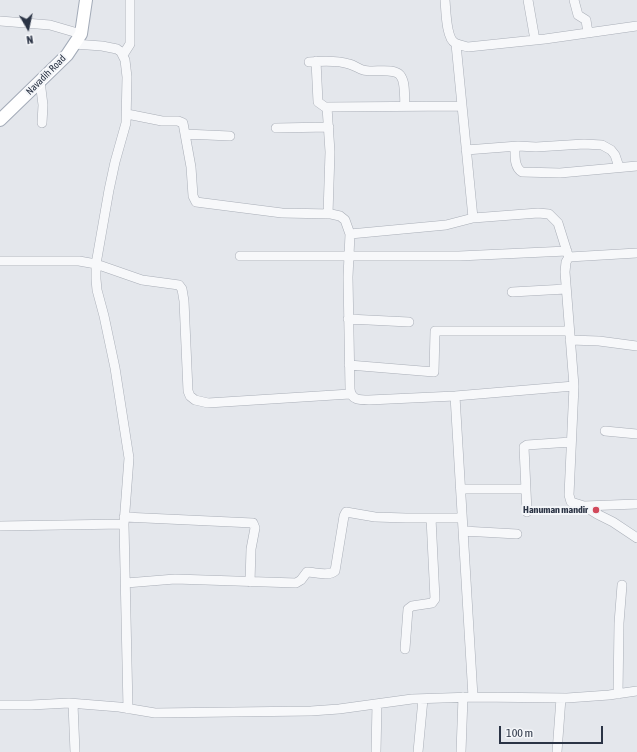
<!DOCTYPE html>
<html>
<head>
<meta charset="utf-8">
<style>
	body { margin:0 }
	#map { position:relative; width:637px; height:752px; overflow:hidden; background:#e4e7ec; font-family:"Asap Condensed",sans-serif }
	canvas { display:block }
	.north { position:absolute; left:8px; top:8px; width:40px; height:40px; -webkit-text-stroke:3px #f4f6f9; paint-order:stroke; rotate:171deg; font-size:11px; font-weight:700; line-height:16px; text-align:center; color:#2b3445 }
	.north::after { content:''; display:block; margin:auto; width:14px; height:18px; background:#2b3445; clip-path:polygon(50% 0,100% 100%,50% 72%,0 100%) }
	.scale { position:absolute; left:499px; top:726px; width:104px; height:18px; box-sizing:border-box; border:2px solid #2b3445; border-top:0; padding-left:5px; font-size:12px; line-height:14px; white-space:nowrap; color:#2b3445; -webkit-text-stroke:3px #f4f6f9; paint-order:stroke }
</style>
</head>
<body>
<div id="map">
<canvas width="637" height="752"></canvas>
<div class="north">N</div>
<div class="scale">100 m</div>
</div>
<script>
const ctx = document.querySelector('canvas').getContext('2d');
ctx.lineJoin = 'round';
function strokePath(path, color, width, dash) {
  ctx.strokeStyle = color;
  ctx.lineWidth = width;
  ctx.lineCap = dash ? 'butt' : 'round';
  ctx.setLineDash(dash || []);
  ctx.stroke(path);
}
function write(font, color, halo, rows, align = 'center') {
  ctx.font = font + ' "Asap Condensed",sans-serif';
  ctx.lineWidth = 4;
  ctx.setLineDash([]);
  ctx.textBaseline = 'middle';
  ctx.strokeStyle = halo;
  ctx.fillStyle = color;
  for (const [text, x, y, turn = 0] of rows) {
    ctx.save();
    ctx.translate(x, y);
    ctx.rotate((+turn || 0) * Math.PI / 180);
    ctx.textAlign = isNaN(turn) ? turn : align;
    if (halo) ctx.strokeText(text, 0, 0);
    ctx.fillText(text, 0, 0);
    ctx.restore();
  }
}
const minor = new Path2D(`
	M445,0C446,10 446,38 455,43C459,45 464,46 468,47L545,39L637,26
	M528,0L535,40
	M574,0L578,15L586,20L588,33
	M0,21L50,25L81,34
	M74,44L102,46L117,49L121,52L125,60L127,77L126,123L115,162L109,190L96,264V279L97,290L104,316L115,368L129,458L124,524L128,709
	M456,44L473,218
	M123,55L130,44V0
	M316,61L318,102L325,107L462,106
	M309,62C322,61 337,60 349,64C354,65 359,69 363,70C373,73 393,67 400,75C406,82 404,97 405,106
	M40,81L43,105L42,123
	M327,107L330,152L328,214
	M127,114L162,121H178L183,123L191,167L193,196L196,202L282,213L331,214L340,216L345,220L350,234L348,277L350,389C351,400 359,400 369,400L455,396L574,386
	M276,128L329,127
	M185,134L230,136
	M515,147C515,156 514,167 522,172L560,173L637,166
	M466,150L518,146L536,147L584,144L602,145L611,150L615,155L619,167
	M350,234L446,225L473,218L538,213L549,214L558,223L568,255
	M637,253L569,257L566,262L565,272L574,386L569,495L571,502L584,506L637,504
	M240,256H459L567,251
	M0,261H79L96,264L142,280L179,285L182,289L184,301L188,391L190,396L195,400L208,403L350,394
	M512,292L566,289
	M348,319L409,322
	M570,340L599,341L637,346
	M349,365L434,372L435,331H569
	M455,396L473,697
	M605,431L637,434
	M461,489H526
	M584,506L597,514L613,522L637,538
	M527,512L524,447L527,445L571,442
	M124,517L253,523L255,528L251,549L250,582
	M0,526L124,524
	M463,531L517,534
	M126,583L175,579L296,583L301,580L307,572C315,572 328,577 335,571L344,516L346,512L375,517L406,518H462
	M405,649L408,609L412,606L432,603L435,599L431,518
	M618,694L619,623L622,585
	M73,704L75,752
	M0,705H31L69,703L119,707L155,713L311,711L339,709L412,699L473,697L567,698L609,695L637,691
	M376,752L377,704
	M418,752L423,699
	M461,752L463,697
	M557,752L561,698`);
const major = new Path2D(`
	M0,120L67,55L81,34L86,0`);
strokePath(minor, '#a9aeb7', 10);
strokePath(major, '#a3abb8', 14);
strokePath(minor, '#f7f8fa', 9);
strokePath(major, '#fff', 12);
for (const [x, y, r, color] of [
	[596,510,4,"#d1495b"]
]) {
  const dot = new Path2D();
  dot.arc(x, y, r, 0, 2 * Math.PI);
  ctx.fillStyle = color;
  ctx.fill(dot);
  strokePath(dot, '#f4f6f9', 1.5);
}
write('10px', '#2b3445', '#f4f6f9', [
	["Navadih Road",46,75,-45]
]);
write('bold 10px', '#2b3445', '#f4f6f9', [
	["Hanuman mandir",588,510]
], 'right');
</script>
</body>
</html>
